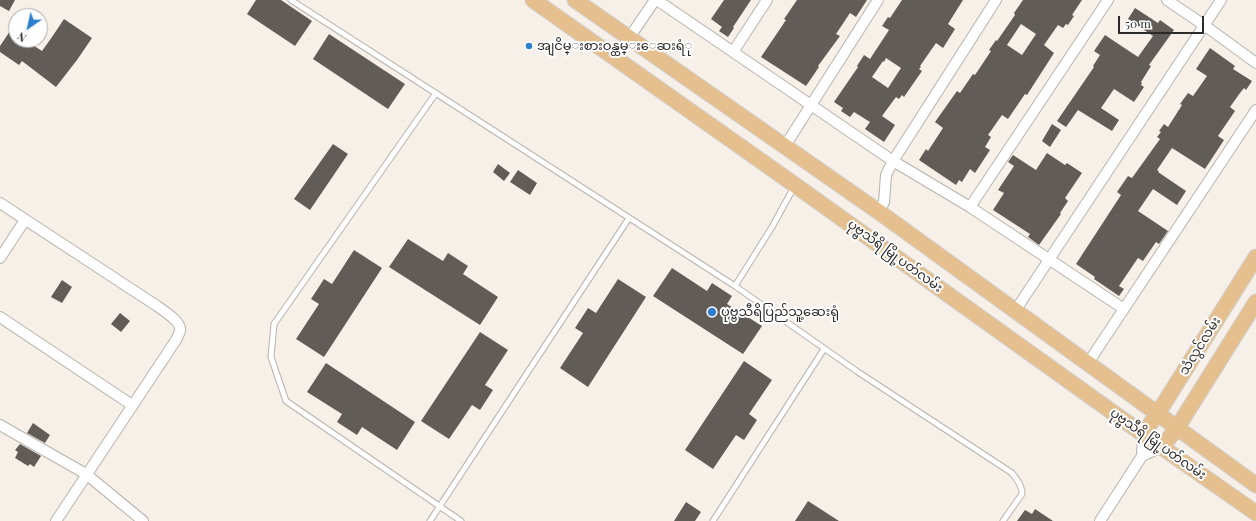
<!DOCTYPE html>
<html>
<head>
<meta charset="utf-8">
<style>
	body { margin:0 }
	#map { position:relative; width:1256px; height:521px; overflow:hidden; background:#f6f0e9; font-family:"Playfair Display",serif }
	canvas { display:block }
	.north { position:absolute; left:8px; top:8px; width:40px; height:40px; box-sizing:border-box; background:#fefefe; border:1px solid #aaaaa9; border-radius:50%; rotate:214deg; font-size:11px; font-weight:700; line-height:16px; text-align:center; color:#2d2b29 }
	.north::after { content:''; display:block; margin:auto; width:14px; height:18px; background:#2d7fce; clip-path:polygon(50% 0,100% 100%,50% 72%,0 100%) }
	.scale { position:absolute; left:1118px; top:16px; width:86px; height:18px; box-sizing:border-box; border:2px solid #2d2b29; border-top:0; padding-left:5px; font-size:12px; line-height:14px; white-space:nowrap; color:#2d2b29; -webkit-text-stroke:3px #fefefe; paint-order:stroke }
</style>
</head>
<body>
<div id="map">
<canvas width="1256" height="521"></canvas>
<div class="north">N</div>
<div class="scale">50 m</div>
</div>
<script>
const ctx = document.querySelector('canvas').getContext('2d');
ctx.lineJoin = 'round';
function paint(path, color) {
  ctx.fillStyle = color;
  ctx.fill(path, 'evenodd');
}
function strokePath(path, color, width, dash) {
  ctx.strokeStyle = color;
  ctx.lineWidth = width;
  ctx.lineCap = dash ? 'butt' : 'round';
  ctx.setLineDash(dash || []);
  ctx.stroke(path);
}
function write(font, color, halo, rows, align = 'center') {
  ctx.font = font + ' "Playfair Display","Noto Sans Myanmar",serif';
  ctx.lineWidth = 4;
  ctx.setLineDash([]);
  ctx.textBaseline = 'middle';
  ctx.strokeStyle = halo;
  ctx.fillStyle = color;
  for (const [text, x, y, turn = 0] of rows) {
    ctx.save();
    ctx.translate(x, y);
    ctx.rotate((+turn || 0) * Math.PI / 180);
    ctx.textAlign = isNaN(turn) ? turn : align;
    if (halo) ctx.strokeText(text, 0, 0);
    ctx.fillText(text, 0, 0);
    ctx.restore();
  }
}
paint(new Path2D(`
	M0,0H15L9,11L0,6Z
	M256,0H281L312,21L295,46L247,14Z
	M724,0H751L733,27L734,28L728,37L719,31L722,27L711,19Z
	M797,0H867L856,17L850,13L836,34L840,36L818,66L819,67L806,86L761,57L786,20L784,19Z
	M902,0H963L948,24L955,29L943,48L936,43L920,66L921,67L919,69L922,71L904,97L902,95L899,99L896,97L882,116L895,125L884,142L865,129L870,122L854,112L850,117L841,111L843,108L834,102L858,67L857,66L864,55L870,59L889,30L882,26L888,17L890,18ZM886,58L901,68L888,88L872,77L883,61L884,62Z
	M1023,0H1082L1072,15L1074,16L1068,25L1066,24L1063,28L1058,25L1044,45L1054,53L1027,95L1025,94L1008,119L1002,115L988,135L991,137L985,147L990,150L975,173L970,169L962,182L959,180L956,185L919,160L926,149L928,151L943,128L935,122L957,91L960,93L973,74L975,75L991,51L989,50L996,40L997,41L1015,15L1014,13ZM1021,24L1036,34L1022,55L1007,45Z
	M1135,8L1158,23L1160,20L1174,30L1149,65L1151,66L1141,82L1142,83L1141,85L1144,87L1134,102L1114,89L1101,108L1119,120L1112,131L1078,110L1066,127L1057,121L1094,67L1093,66L1100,55L1094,51L1105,35L1138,57L1153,36L1128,19Z
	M64,19L92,38L77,60L56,87L22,61L19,65L0,52V46L16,22V40H25L42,51L52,37Z
	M329,34L405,84L388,109L313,59Z
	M1210,48L1235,66L1233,69L1252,81L1246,90L1244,88L1240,93L1230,107L1235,111L1218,136L1224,140L1205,169L1172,148L1157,170L1159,171L1158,172L1186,191L1177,205L1153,189L1138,211L1168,231L1159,244L1156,242L1143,261L1138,258L1119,286L1124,289L1119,296L1094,279L1095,277L1076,264L1121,195L1117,192L1128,176L1132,178L1160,139L1157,137L1161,132L1159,131L1164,124L1168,127L1182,105L1180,104L1188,93L1193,96L1207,76L1196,69Z
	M1052,124L1061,130L1050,147L1042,141Z
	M333,144L348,154L310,210L294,199Z
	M1047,153L1065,165L1067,163L1082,173L1065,198L1068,201L1060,213L1061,214L1039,245L1028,237L1030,234L993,210L1004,193L998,190L1014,166L1008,162L1013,155L1036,170Z
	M498,164L510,173L504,181L493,172Z
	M518,170L537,183L530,195L510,182Z
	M408,239L443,261L448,253L468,266L463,274L498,297L480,325L389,267Z
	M354,250L382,268L324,357L296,339L319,304L311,299L324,279L332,284Z
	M672,268L707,291L712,283L732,296L727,304L762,326L743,354L653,296Z
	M618,279L646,297L588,387L560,368L583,333L575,328L588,308L596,313Z
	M62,280L72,287L62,303L51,297Z
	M120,313L130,321L121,332L111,324Z
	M480,332L508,350L485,385L493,390L480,410L472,405L449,439L421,421Z
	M744,361L772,380L749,414L757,420L744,440L736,435L713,469L685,450Z
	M326,363L415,422L397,450L362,427L357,435L337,422L342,414L307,392Z
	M33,423L50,435L45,443L27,433Z
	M20,444L41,456L34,467L30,464L28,466L15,458L18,452L15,450Z
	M808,501L839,521H795Z
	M686,502L701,512L695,521H674Z
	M1035,509L1053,521H1017L1025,510L1032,514Z`), '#615c57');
const lane = new Path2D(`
	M291,0L735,286L858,372L1012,473C1017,480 1022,485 1022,494L1003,521
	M436,93L274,324L271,357L286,401L461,521
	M735,286L772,227L794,187
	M430,521L629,218
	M713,521L824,349`);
const street = new Path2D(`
	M657,0L893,161L970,207L1124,309
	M1167,0L1204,25L1256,63
	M629,38L655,0
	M733,52L767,0
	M785,146L878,0
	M0,203L157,306C164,311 182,322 180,331C179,334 177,338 176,340L56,521
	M970,207L1108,0
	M879,212L884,202L886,175L893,161L996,0
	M0,258L25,220
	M1015,311L1221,0
	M0,317L132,405
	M1088,363L1256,110
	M0,425L86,474L143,521
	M1142,456L1162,447
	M1100,521L1142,456L1143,434`);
const primary = new Path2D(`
	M533,0L795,185L1143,434L1256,513
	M575,0L879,212L1256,485
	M1143,434L1158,413L1256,257
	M1162,447L1177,428L1256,302`);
strokePath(lane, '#b8b3ac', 7);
strokePath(street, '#b8b3ac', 12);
strokePath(primary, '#d1d0d0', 17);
strokePath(lane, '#fff', 5);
strokePath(street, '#fff', 10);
strokePath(primary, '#e5c08e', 15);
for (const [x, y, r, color] of [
	[529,46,4,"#2d7fce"],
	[712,312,5,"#2d7fce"]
]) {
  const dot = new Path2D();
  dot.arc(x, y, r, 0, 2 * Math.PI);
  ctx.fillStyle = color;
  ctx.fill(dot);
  strokePath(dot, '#fefefe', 1.5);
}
write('13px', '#2d2b29', '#fefefe', [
	["အျငိမ္းစားဝန္ထမ္းေဆးရံု",537,46],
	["ပုဗ္ဗသီရိပြည်သူ့ဆေးရုံ",721,312]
], 'left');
write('13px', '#2d2b29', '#fefefe', [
	["ပုဗ္ဗသီရိ မြို့ပတ်လမ်း",895,256,36],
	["သံလွင်လမ်း",1200,346,-58],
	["ပုဗ္ဗသီရိ မြို့ပတ်လမ်း",1158,444,35]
]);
</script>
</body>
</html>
